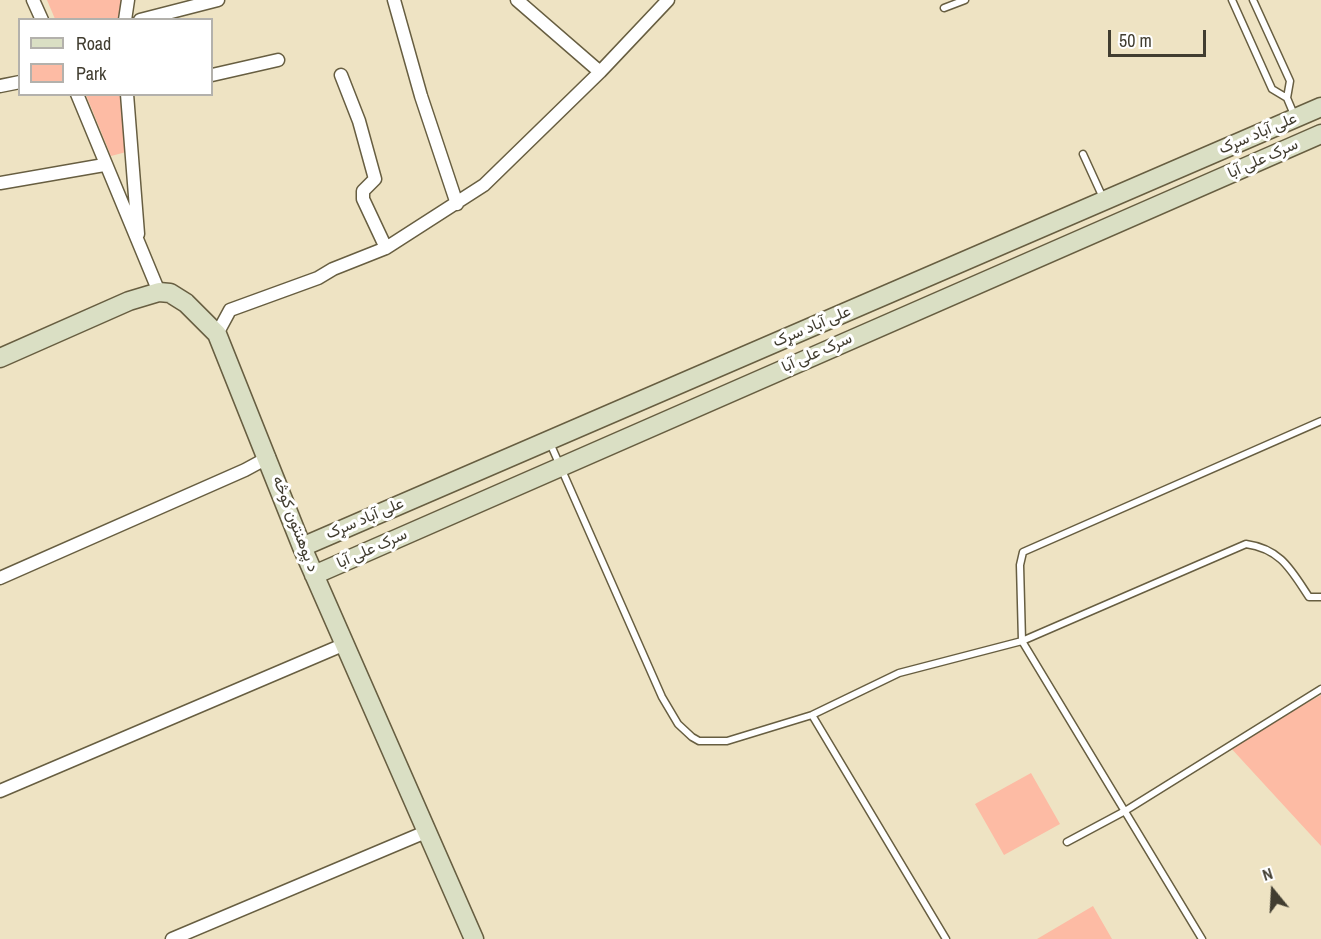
<!DOCTYPE html>
<html>
<head>
<meta charset="utf-8">
<style>
	body { margin:0 }
	#map { position:relative; width:1321px; height:939px; overflow:hidden; background:#eee3c3; font-family:"Archivo Narrow",sans-serif }
	canvas { display:block }
	.legend { position:absolute; left:18px; top:18px; width:195px; height:78px; box-sizing:border-box; background:#fff; border:2px solid #b3b1ac; margin:0; padding:8px 10px; list-style:none; font-size:18px; color:#413d30 }
	.legend li { display:flex; align-items:center; gap:12px; height:30px }
	.legend b { width:30px; border:2px solid #b3b1ac }
	.north { position:absolute; left:1243px; top:861px; width:60px; height:60px; -webkit-text-stroke:4px #fff; paint-order:stroke; rotate:342deg; font-size:16px; font-weight:700; line-height:24px; text-align:center; color:#413d30 }
	.north::after { content:''; display:block; margin:auto; width:21px; height:27px; background:#413d30; clip-path:polygon(50% 0,100% 100%,50% 72%,0 100%) }
	.scale { position:absolute; left:1108px; top:30px; width:98px; height:27px; box-sizing:border-box; border:3px solid #413d30; border-top:0; padding-left:8px; font-size:18px; line-height:21px; white-space:nowrap; color:#413d30; -webkit-text-stroke:4px #fff; paint-order:stroke }
</style>
</head>
<body>
<div id="map">
<canvas width="1321" height="939"></canvas>
<ul class="legend">
<li><b style="height:8px;background:#dadfc4"></b>Road</li>
<li><b style="height:16px;background:#fdbba4"></b>Park</li>
</ul>
<div class="north">N</div>
<div class="scale">50 m</div>
</div>
<script>
const ctx = document.querySelector('canvas').getContext('2d');
ctx.lineJoin = 'round';
function paint(path, color) {
  ctx.fillStyle = color;
  ctx.fill(path, 'evenodd');
}
function strokePath(path, color, width, dash) {
  ctx.strokeStyle = color;
  ctx.lineWidth = width;
  ctx.lineCap = dash ? 'butt' : 'round';
  ctx.setLineDash(dash || []);
  ctx.stroke(path);
}
function write(font, color, halo, rows, align = 'center') {
  ctx.font = font + ' "Archivo Narrow",Vazirmatn,sans-serif';
  ctx.lineWidth = 6;
  ctx.setLineDash([]);
  ctx.textBaseline = 'middle';
  ctx.strokeStyle = halo;
  ctx.fillStyle = color;
  for (const [text, x, y, turn = 0] of rows) {
    ctx.save();
    ctx.translate(x, y);
    ctx.rotate((+turn || 0) * Math.PI / 180);
    ctx.textAlign = isNaN(turn) ? turn : align;
    if (halo) ctx.strokeText(text, 0, 0);
    ctx.fillText(text, 0, 0);
    ctx.restore();
  }
}
paint(new Path2D(`
	M47,0H122L123,19H55Z
	M86,95H129L130,151L111,156Z
	M1321,695V846L1229,746Z
	M1031,773L1060,824L1004,855L975,804Z
	M1093,906L1112,939H1037Z`), '#fdbba4');
const lane = new Path2D(`
	M1232,0L1272,89L1287,98
	M1253,0L1290,81L1287,98L1295,117
	M944,8L965,0
	M1083,154L1104,200
	M550,443L662,697L678,724L692,737L699,741H727L812,715L899,673L1022,641L1246,544C1281,549 1291,570 1309,597H1321
	M812,715L946,939
	M1067,842L1125,811L1321,689
	M1202,939L1022,641L1020,565L1023,552L1321,421`);
const street = new Path2D(`
	M33,0L42,20
	M394,0L421,96L457,204
	M517,0L600,72
	M125,20L128,0
	M140,20L218,0
	M212,75L278,60
	M341,75L359,121L375,179L363,191V199L386,248
	M0,86L20,82
	M77,94L159,292
	M127,94L138,234
	M0,183L104,165
	M217,334L230,310L318,278L333,269L386,248L484,185L600,72L668,0
	M0,578L245,470L269,457
	M0,791L345,644
	M172,939L428,831`);
const secondary = new Path2D(`
	M0,358L129,301L159,292L170,293L186,303L217,334L302,547L474,939
	M302,547L1321,107
	M314,575L1321,134`);
strokePath(lane, '#675e41', 9);
strokePath(street, '#675e41', 15);
strokePath(secondary, '#675e41', 21);
strokePath(lane, '#fff', 6);
strokePath(street, '#fff', 12);
strokePath(secondary, '#dadfc4', 18);
write('16px', '#413d30', '#fff', [
	["علی آباد سړک",1258,134,-23],
	["سرک علی آبا",1263,159,-24],
	["علی آباد سړک",812,327,-23],
	["سرک علی آبا",817,353,-24],
	["علی آباد سړک",365,519,-23],
	["د پوهنتون کوڅه",295,524,69],
	["سرک علی آبا",372,549,-24]
]);
</script>
</body>
</html>
